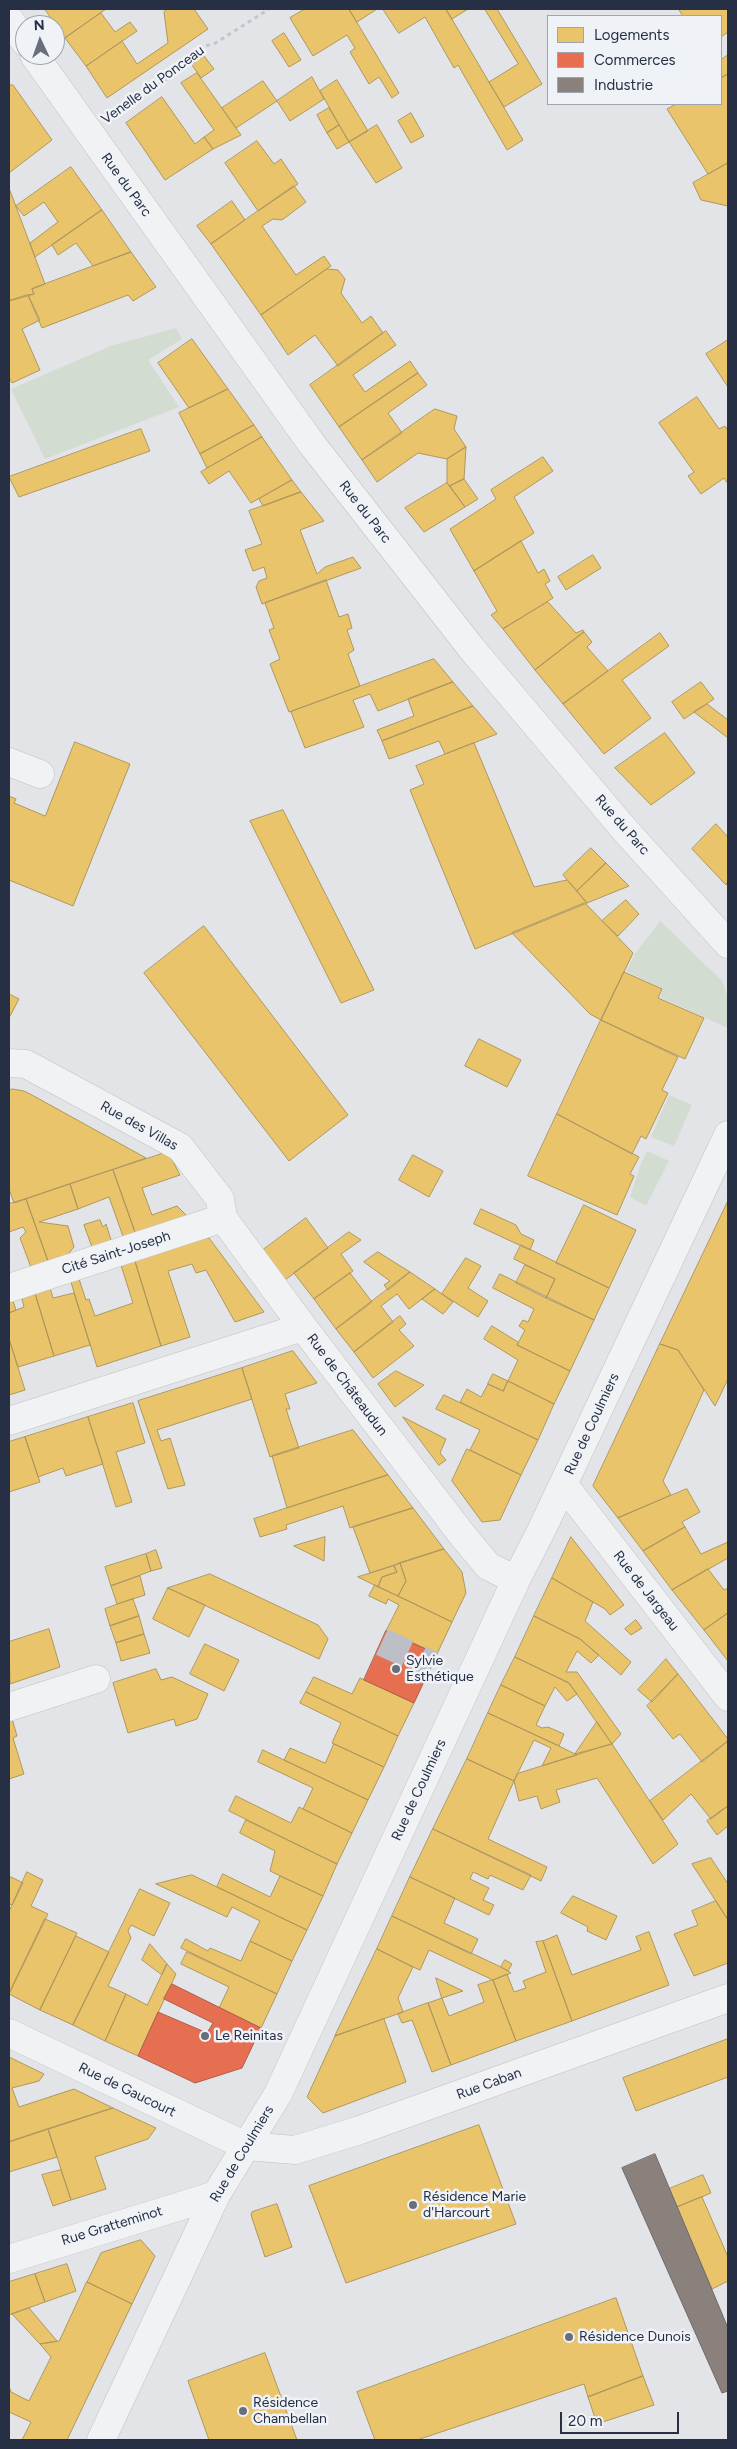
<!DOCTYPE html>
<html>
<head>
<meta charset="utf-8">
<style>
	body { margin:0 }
	#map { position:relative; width:737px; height:2449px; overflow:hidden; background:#e2e4e7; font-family:Figtree,sans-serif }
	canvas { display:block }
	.frame { position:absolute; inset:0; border:10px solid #262f43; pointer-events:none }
	.legend { position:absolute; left:547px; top:15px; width:175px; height:90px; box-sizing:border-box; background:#eff2f7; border:1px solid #9fa4af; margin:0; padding:6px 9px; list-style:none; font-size:15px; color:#262f43 }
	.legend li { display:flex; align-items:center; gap:10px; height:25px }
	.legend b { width:25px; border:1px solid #9fa4af }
	.north { position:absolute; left:15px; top:15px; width:50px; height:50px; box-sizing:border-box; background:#eff2f7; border:1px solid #9fa4af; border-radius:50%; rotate:357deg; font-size:14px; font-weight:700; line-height:20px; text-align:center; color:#262f43 }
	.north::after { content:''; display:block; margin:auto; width:18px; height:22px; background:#686e7c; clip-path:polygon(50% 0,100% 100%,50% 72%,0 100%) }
	.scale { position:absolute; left:560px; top:2412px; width:119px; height:22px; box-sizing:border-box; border:2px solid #262f43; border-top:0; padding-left:6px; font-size:15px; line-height:18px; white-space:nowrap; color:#262f43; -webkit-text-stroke:4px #eff2f7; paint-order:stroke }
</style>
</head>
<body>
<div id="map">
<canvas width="737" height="2449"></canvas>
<div class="frame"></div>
<ul class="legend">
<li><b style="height:14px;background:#e9c46a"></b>Logements</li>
<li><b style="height:14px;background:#e76f51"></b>Commerces</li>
<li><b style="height:14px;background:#8a817c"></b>Industrie</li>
</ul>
<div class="north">N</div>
<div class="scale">20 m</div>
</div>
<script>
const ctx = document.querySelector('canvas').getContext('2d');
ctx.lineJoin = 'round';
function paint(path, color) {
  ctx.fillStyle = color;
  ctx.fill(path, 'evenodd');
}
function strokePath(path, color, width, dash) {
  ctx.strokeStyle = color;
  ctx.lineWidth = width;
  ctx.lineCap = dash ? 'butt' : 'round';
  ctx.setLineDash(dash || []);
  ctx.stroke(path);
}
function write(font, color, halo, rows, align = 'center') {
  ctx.font = font + ' Figtree,sans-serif';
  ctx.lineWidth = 5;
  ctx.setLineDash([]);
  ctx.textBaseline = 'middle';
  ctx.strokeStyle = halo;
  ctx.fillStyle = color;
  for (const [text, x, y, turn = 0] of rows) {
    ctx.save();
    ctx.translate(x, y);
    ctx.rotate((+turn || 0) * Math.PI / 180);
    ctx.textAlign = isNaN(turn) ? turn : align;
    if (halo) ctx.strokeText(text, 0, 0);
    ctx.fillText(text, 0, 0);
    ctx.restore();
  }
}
paint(new Path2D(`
	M176,328L182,339L148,360L179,407L45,459L11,389L111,346Z
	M660,921L723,982L728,999V1028L660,997L663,989L626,971L635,954Z
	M669,1095L692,1105L674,1146L651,1137Z
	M647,1151L669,1161L646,1206L630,1197C636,1180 639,1166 647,1151Z`), '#d2dcd1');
const homes = new Path2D(`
	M45,9H106L65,38Z
	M168,9H194L208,29L107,98L86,66L122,41L137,64L168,43L164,12Z
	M305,9H349L399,93L392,98L379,77L369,84L350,52L355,48L347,35L313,56L290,18Z
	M349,9H377L357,22Z
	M383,9H446L523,140L507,150L458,65L454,68L425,17L399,33Z
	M446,9H468L452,19Z
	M485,9H497L542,84L504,107L489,82L518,64Z
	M679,9H728V32L721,37V16H683Z
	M101,13L115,32L130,22L137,31L86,66L65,38Z
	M284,33L301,60L289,67L272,41Z
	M728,55V74L721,78V60Z
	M204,56L214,69L201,78L192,65Z
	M197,73L241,135L213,149L204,137L214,130L181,83Z
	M728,74V163L708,174L667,109L676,104H721V78Z
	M312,77L324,99L290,121L277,101Z
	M337,80L368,131L349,142L320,91Z
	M263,81L277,101L236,128L222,108Z
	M9,85H13L52,140L9,173Z
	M162,97L195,144L204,137L213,149L165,180L126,123Z
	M329,108L339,125L327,133L317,115Z
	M411,113L424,136L411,143L398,121Z
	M339,125L349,142L337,149L327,133Z
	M377,125L402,168L376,183L349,142Z
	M257,141L274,164L281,159L298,184L258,211L225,163Z
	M728,163V206L701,200L693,183Z
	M71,167L102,210L35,257L30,243L58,222L44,202L24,216L16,206Z
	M294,186L306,202L282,220L273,219L262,226L296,275L324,256L331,266L261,315L211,244Z
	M9,188L45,284L32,289L34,294L9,301Z
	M232,201L245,220L211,244L197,226Z
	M102,210L131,252L93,266L76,243L58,255L52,245Z
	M131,252L156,287L133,301L128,295L42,328L28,295L34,294L32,289Z
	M327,269L338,270L345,279L341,293L362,323L371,316L383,333L338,366L315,335L288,355L261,315Z
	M28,295L40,320L22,329L40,370L12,383L9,377V301Z
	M386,331L396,345L353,375L365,392L410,361L418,373L339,427L310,385Z
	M192,339L228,389L189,408L158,363Z
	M728,340V387L706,354Z
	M418,373L427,385L388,413L402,433L362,460L339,427Z
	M228,389L254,425L200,454L179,413Z
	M697,397L719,429L725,426L728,431V484L724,478L701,494L688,476L694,472L659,423Z
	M435,409L457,416L454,429L466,447L447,459L418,453L377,482L362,460Z
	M254,425L262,437L207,468L200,454Z
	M141,429L150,451L19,497L9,477Z
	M262,437L292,480L251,503L229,471L209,484L201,472Z
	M466,447L464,479L450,486L447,483V459Z
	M543,457L553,471L514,497L534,533L474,571L450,529L496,499L491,490Z
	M464,479L478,499L465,507L450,486Z
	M292,480L301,492L263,506L259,499Z
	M447,483L465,507L424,532L405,508Z
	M301,492L324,521L300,530L317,574L325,567L353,557L361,568L262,604L256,587L259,581L267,578L264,567L253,571L245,550L262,544L249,511Z
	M521,541L538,573L544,569L550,581L545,584L553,598L503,629L491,615L497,611L474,571Z
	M593,555L601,568L566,590L558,577Z
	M326,580L339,617L348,614L352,628L347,630L354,650L348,654L360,686L289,712L270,664L280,659L269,630L274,628L265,603Z
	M548,602L576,633L583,630L584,632L535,670L503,629Z
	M584,632L592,642L587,647L608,671L563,704L535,670Z
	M660,633L669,646L622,680L651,718L604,754L563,704Z
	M434,659L453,682L378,711L370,694L353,700L364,727L305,748L291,712Z
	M453,682L473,706L382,741L377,730L414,716L408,699Z
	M701,682L714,699L684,719L672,702Z
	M707,704L728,720V738L694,712Z
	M473,706L497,734L445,754L439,741L389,759L382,741Z
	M665,733L695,773L651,805L615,768Z
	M75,742L130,764L73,906L9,880V796L16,799L14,803L45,816Z
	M474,743L534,887L567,880L587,903L475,949L410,790L424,784L416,766Z
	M283,810L374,990L341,1003L250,821Z
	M716,824L728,837V880L726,885L692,849Z
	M591,848L606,863L577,891L563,875Z
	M606,863L629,886L587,903L577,891Z
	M626,900L639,914L618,936L602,921Z
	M585,903L633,953L601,1020L590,1014L512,933Z
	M204,926L348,1115L289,1161L144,973Z
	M624,972L662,989L658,998L704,1018L685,1059L601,1020Z
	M9,994L19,999L9,1018Z
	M601,1020L678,1057L662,1090L668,1093L646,1139L641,1136L632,1154L557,1114Z
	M479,1039L521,1060L507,1087L465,1066Z
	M12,1089L24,1091L32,1095L146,1158L14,1203L9,1189V1091Z
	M557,1114L639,1157L630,1174L634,1176L617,1215L528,1176Z
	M168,1152L180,1175L142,1188L152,1215L177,1206L189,1218L136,1235L113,1170Z
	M413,1155L443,1171L429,1197L399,1180Z
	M113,1170L136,1235L124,1239L109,1197L78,1209L70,1184Z
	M70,1184L78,1209L39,1222L68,1226L74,1247L64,1259L49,1264L26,1199Z
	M26,1199L49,1264L32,1270L20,1238L26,1232L23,1227L9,1232V1204Z
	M728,1201V1379L715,1406L678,1350L660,1344Z
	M584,1205L636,1230L609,1288L556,1263Z
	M481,1209L516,1225L521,1234L534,1240L530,1250L474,1224Z
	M306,1218L328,1248L285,1280L263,1250Z
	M100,1220L103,1227L106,1224L112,1243L93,1250L84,1225Z
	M349,1232L361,1240L341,1254L353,1271L314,1299L294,1273Z
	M197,1237L209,1238L264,1312L235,1322L206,1270L196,1273L192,1264L168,1271L190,1337L161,1346L134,1258Z
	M521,1245L609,1288L594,1320L546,1298L555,1279L514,1259Z
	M378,1252L410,1272L388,1290L384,1285L390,1281L364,1262Z
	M134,1258L161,1346L97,1367L70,1279L78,1276L86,1300L89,1299L95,1316L133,1303L120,1262Z
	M466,1258L481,1266L468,1288L488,1301L478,1317L442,1294Z
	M525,1265L555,1279L546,1298L516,1283Z
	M410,1272L435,1289L409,1309L397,1294L381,1306L393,1322L354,1352L336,1329Z
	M350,1273L372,1302L336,1329L314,1299Z
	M500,1274L594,1320L570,1371L517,1345L525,1330L519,1326L523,1320L528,1322L534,1309L493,1288Z
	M49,1285L53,1298L74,1293L90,1345L54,1356L34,1290Z
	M435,1289L453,1302L443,1314L422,1299Z
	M34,1290L54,1356L18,1367L9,1339V1313L24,1307L21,1295Z
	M12,1298L16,1310L9,1313V1299Z
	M400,1316L406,1324L399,1330L414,1346L373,1378L354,1352Z
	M492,1326L518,1342L517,1345L570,1371L554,1404L508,1381L518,1360L484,1339Z
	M9,1339L25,1390L9,1395Z
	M660,1344L678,1350L704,1390L663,1481L671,1495L618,1518L593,1486Z
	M293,1351L317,1383L285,1394L290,1409H286L299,1448L270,1457L242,1368Z
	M242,1368L252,1399L157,1430L161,1441L170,1438L185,1485L168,1489L138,1401Z
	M396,1371L424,1385L395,1407L378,1384Z
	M493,1374L508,1381L503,1391L488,1384Z
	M508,1381L554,1404L538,1440L460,1402L467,1389L481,1397L488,1384L503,1391Z
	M444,1395L538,1440L521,1475L470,1450L480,1430L436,1409Z
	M133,1403L145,1443L116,1452L132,1502L116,1507L88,1417Z
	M88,1417L103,1464L66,1476L63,1468L38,1477L25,1437Z
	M403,1417L446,1439L440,1453L446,1460L439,1465Z
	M353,1430L388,1475L287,1508L272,1456Z
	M25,1437L40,1482L9,1492V1442Z
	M467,1449L521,1475L500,1520L482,1522L452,1481Z
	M388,1475L413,1508L350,1528L343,1506L286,1525L287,1529L260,1537L254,1519Z
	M687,1489L700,1512L682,1522L685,1527L643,1551L618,1518Z
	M413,1508L444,1549L370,1573L353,1527Z
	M685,1527L701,1554L728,1542V1558L672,1590L643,1551Z
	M325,1537L324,1561L294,1546Z
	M571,1537L624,1605L610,1615L605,1609L552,1578Z
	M444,1549L462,1572L466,1593L452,1622L398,1596L406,1581L400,1563Z
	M156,1550L162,1568L151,1571L146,1554Z
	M146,1554L151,1571L111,1586L105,1567Z
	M400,1563L406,1581L398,1596L378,1587L382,1577L397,1572L394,1566Z
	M394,1566L397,1572L382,1577L378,1587L358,1577Z
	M708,1569L724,1590L728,1588V1613L704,1630L672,1590Z
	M210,1574L318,1625L328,1639L319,1659L168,1588Z
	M140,1576L145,1595L117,1604L111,1586Z
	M552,1578L593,1602L585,1621L631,1662L621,1675L580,1639L534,1616Z
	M375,1585L452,1622L437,1654L386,1631L399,1605L388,1599L386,1604L369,1596Z
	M168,1588L205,1605L189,1637L153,1619Z
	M133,1599L139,1616L110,1626L105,1609Z
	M728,1613V1661L704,1630Z
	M139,1616L144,1634L116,1643L110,1626Z
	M534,1616L580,1639L599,1655L591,1663L577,1651L566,1672H577L621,1734L612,1744L569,1683L515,1657Z
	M636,1620L642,1628L631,1635L625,1629Z
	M49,1629L60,1667L10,1684L9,1642Z
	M144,1634L150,1653L121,1661L116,1643Z
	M205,1644L239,1660L224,1691L190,1674Z
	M515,1657L569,1683L577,1694L567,1701L555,1687L545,1706L501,1685Z
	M666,1659L678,1674L652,1702L638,1690Z
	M156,1669L161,1680L172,1677L208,1694L197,1719L176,1726L174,1719L128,1733L113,1683Z
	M678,1674L728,1739V1741L702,1762L680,1734L673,1739L647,1706Z
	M314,1677L352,1694L360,1678L414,1703L398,1736L306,1692Z
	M501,1685L545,1706L536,1725L542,1728L548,1727L564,1734L559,1746L488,1713Z
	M306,1692L398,1736L384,1767L332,1743L341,1723L300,1703Z
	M488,1713L559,1746L577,1755L542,1766L551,1748L534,1740L514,1781L467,1759Z
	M11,1715L17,1736L13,1738L24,1774L9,1779V1716Z
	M597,1722L612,1744L575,1754Z
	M728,1741V1806L711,1819L691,1794L663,1820L650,1801Z
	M334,1744L384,1767L368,1800L284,1760L290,1748L325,1763Z
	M612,1744L678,1844L653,1864L597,1778L556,1790L560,1802L541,1809L537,1796L519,1801L514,1781L517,1774Z
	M263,1750L368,1800L352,1833L303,1809L313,1788L258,1762Z
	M467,1759L514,1781L488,1839L547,1867L541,1881L433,1829Z
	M236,1796L291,1823L299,1807L352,1833L337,1864L229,1811Z
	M728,1806V1826L717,1835L707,1821Z
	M246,1820L337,1864L323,1896L270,1871L275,1851L240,1833Z
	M433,1829L531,1875L523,1890L490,1875L488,1879L473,1872L470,1879L489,1888L483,1900L494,1905L489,1915L410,1877Z
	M711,1858L728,1884V1920L692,1864Z
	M27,1872L43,1880L31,1906L48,1914L9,1994V1912Z
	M223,1874L270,1897L280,1876L323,1896L307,1930L217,1887Z
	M192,1875L307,1930L292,1961L250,1941L260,1921L232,1907L227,1917L156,1884Z
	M11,1877L23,1883L12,1905L9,1904V1881Z
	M410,1877L455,1898L444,1923L478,1939L471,1954L392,1916Z
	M140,1889L170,1903L154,1936L131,1925L128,1931L131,1938L108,1986L126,1994L105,2041L73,2025Z
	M573,1896L617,1916L606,1940L587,1931L588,1927L561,1913Z
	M716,1901L728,1920V1963L694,1976L674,1934L698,1925L692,1911Z
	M392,1916L501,1967L511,1973L493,1980L429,1950L420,1970L413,1967L377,1949Z
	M45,1919L77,1933L40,2010L9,1994Z
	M649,1932L669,1985L572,2021L543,1941L557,1935L572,1975L641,1950L636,1937Z
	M76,1936L109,1952L73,2025L40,2010Z
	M186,1939L208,1951L210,1948L241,1961L250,1941L292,1961L277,1994L181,1948Z
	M543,1941L572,2021L516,2041L493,1980L507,1974L514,1992L526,1988L523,1981L546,1972L536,1942Z
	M150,1944L167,1964L162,1975L142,1960Z
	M377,1949L413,1967L398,1998L403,2012L335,2036Z
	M187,1952L277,1994L261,2028L219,2008L229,1987L181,1964Z
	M505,1960L512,1964L508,1971L501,1967Z
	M167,1964L176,1974L138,2056L105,2041L126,1994L147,2005Z
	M436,1978L463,1991L442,1998Z
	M493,1980L516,2041L451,2065L428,2003L442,1998L449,2016L484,2002L478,1985Z
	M428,2003L451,2065L432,2072L412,2020L402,2023L398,2014Z
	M384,2019L406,2082L323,2113L307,2097L335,2036Z
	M728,2039V2077L636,2111L623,2078Z
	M9,2057L44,2074L39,2081L12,2088L19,2107L74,2089L113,2108L9,2142Z
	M113,2108L156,2128L148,2139L95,2157L106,2189L71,2200L48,2129Z
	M479,2125L516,2224L346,2283L309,2186Z
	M48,2129L57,2157L9,2172V2142Z
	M61,2170L71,2200L53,2206L42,2175Z
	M703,2175L711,2193L677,2207L669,2189Z
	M702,2197L728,2257V2281L712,2289L677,2207Z
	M277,2204L292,2247L265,2257L251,2215L252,2212Z
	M141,2240L155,2256L132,2304L87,2282L101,2253Z
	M67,2264L76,2291L45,2302L35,2274Z
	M35,2274L45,2302L9,2315V2282Z
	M87,2282L132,2304L67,2440H22L31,2422L9,2412V2386L11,2392L29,2401L51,2357L40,2344L59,2341Z
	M616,2298L643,2376L588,2397L584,2384L417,2440H375L357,2392Z
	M29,2308L57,2341L40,2344L12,2314Z
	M265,2353L297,2440H209L188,2381Z
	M643,2376L654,2405L597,2424L588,2397Z`);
paint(homes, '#e9c46a');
strokePath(homes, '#ae975e', 1);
const shops = new Path2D(`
	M386,1631L437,1654L414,1703L364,1680Z
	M172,1984L261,2028L242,2068L195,2083L138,2056L158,2012L207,2033L213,2023L164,1999Z`);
paint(shops, '#e76f51');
strokePath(shops, '#ad5c4d', 1);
const industry = new Path2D(`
	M655,2154L728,2328V2391L722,2393L622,2168Z`);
paint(industry, '#8a817c');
strokePath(industry, '#6c686b', 1);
strokePath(new Path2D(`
	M382,1642L432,1665`), '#bcc0c6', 28, [28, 14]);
const minor = new Path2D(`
	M9,19L25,42
	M34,55L311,443L472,649L624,829L728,944
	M9,762L40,774
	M9,1063L26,1064L180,1147L220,1199L223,1218L303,1327L463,1536L488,1566L516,1580
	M9,1288L223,1218
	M9,1421L303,1327
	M564,1485L728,1697
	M9,1707L96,1679
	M9,2033L246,2146L295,2150L360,2130L728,1998
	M9,2259L216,2195
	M101,2440L216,2195L278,2094L516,1580L542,1529L728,1135`);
strokePath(minor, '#bfc1c5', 29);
strokePath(new Path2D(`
	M117,112C135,99 163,84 178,69C191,56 193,47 214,44L269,9`), '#c3c5ca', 3, [4, 4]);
strokePath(minor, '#f1f2f4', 28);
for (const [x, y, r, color] of [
	[396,1669,5,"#686e7c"],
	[205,2036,5,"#686e7c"],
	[413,2205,5,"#686e7c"],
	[569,2337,5,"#686e7c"],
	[243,2411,5,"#686e7c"]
]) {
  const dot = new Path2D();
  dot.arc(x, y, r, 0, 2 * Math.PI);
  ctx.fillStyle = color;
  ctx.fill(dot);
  strokePath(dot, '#eff2f7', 2);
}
write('14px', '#262f43', '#eff2f7', [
	["Venelle du Ponceau",153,85,-36],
	["Rue du Parc",126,185,54],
	["Rue du Parc",365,512,52],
	["Rue du Parc",622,825,49],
	["Rue des Villas",139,1126,29],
	["Cité Saint-Joseph",116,1253,-18],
	["Rue de Châteaudun",347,1385,53],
	["Rue de Coulmiers",592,1424,-65],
	["Rue de Jargeau",646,1591,52],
	["Rue de Coulmiers",419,1790,-65],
	["Rue Caban",489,2084,-20],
	["Rue de Gaucourt",127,2090,26],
	["Rue de Coulmiers",242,2154,-59],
	["Rue Gratteminot",112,2226,-17]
]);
write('14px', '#262f43', '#eff2f7', [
	["Sylvie",406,1661],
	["Esthétique",406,1677],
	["Le Reinitas",215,2036],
	["Résidence Marie",423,2197],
	["d'Harcourt",423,2213],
	["Résidence Dunois",579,2337],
	["Résidence",253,2403],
	["Chambellan",253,2419]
], 'left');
</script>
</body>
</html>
